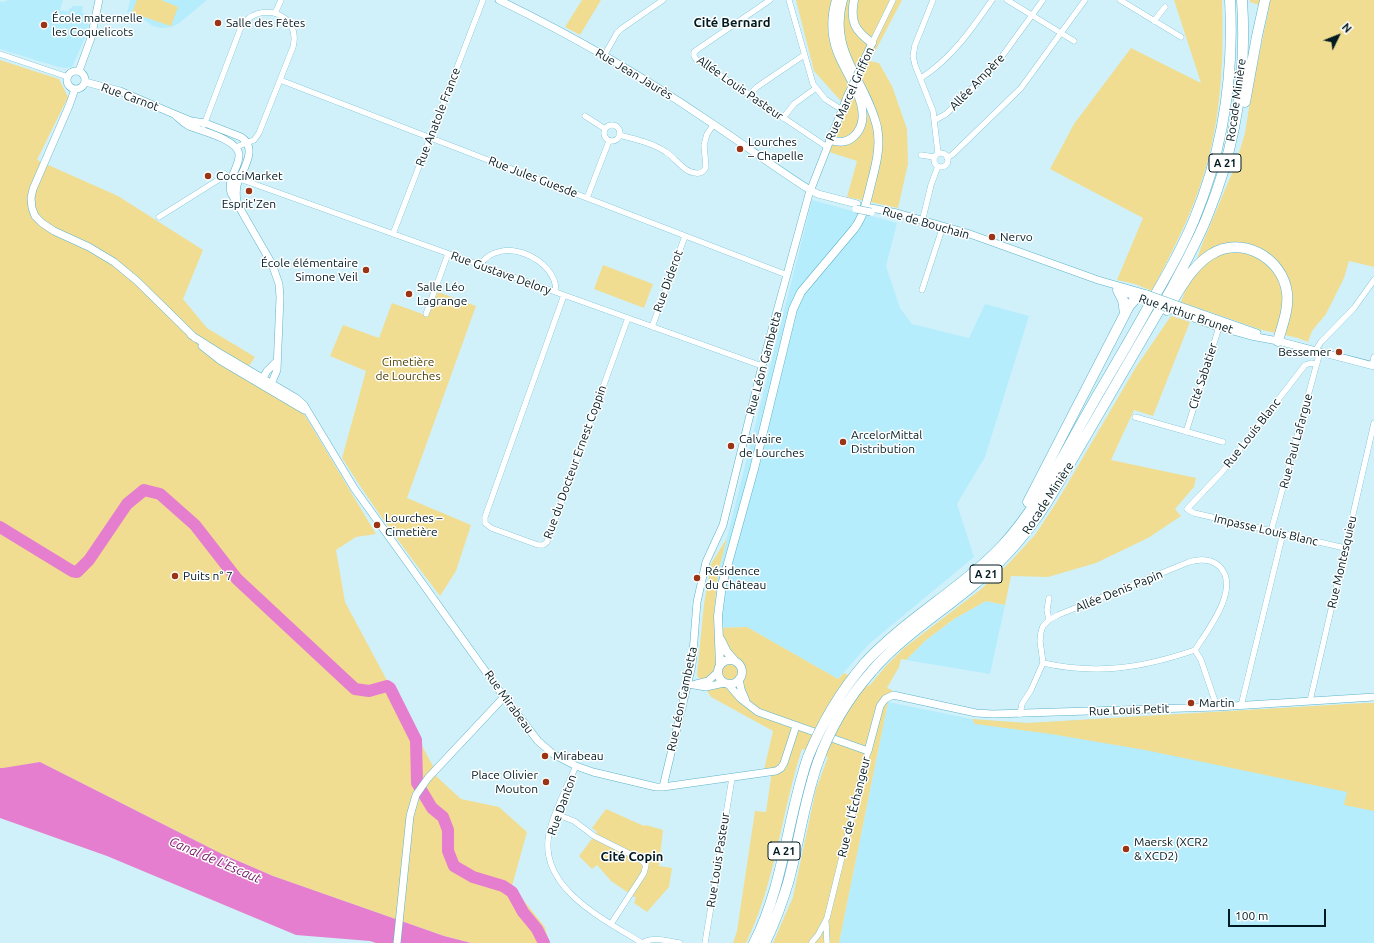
<!DOCTYPE html>
<html>
<head>
<meta charset="utf-8">
<style>
	body { margin:0 }
	#map { position:relative; width:1374px; height:943px; overflow:hidden; background:#d1f1fa; font-family:Ubuntu,sans-serif }
	canvas { display:block }
	.north { position:absolute; left:1318px; top:16px; width:40px; height:40px; -webkit-text-stroke:3px #fff; paint-order:stroke; rotate:47deg; font-size:11px; font-weight:700; line-height:16px; text-align:center; color:#001a21 }
	.north::after { content:''; display:block; margin:auto; width:14px; height:18px; background:#001a21; clip-path:polygon(50% 0,100% 100%,50% 72%,0 100%) }
	.scale { position:absolute; left:1228px; top:909px; width:98px; height:18px; box-sizing:border-box; border:2px solid #001a21; border-top:0; padding-left:5px; font-size:12px; line-height:14px; white-space:nowrap; color:#001a21; -webkit-text-stroke:3px #fff; paint-order:stroke }
</style>
</head>
<body>
<div id="map">
<canvas width="1374" height="943"></canvas>
<div class="north">N</div>
<div class="scale">100 m</div>
</div>
<script>
const ctx = document.querySelector('canvas').getContext('2d');
ctx.lineJoin = 'round';
function paint(path, color) {
  ctx.fillStyle = color;
  ctx.fill(path, 'evenodd');
}
function strokePath(path, color, width, dash) {
  ctx.strokeStyle = color;
  ctx.lineWidth = width;
  ctx.lineCap = dash ? 'butt' : 'round';
  ctx.setLineDash(dash || []);
  ctx.stroke(path);
}
function write(font, color, halo, rows, align = 'center') {
  ctx.font = font + ' Ubuntu,sans-serif';
  ctx.lineWidth = 3;
  ctx.setLineDash([]);
  ctx.textBaseline = 'middle';
  ctx.strokeStyle = halo;
  ctx.fillStyle = color;
  for (const [text, x, y, turn = 0] of rows) {
    ctx.save();
    ctx.translate(x, y);
    ctx.rotate((+turn || 0) * Math.PI / 180);
    ctx.textAlign = isNaN(turn) ? turn : align;
    if (halo) ctx.strokeText(text, 0, 0);
    ctx.fillText(text, 0, 0);
    ctx.restore();
  }
}
paint(new Path2D(`
	M8,0H63L60,10L69,12L68,10L73,6H83L82,13L91,15L86,36L72,67L65,68L55,66L0,49V1L2,2Z
	M130,0H207L178,24L171,27L161,28L153,26L138,16L127,13Z
	M812,200L897,223L886,266L900,308L912,324L969,338L985,304L1029,316L985,457L957,504L974,557L869,644L838,679L747,627L715,628L714,612L718,573Z
	M986,601L1005,605L990,674L906,660L926,640L954,619Z
	M888,702L972,719L1027,723L1374,703V943H839Z`), '#b5edfc');
paint(new Path2D(`
	M137,0H161L178,7L171,26L132,13Z
	M582,0H601L580,35L565,27Z
	M796,0H902L870,61L879,63L892,86L907,129L908,164L898,208L847,197L857,161L829,152L848,109L814,71Z
	M1174,0H1222C1224,64 1221,128 1199,189C1187,224 1169,257 1152,291L1135,284L1117,280L1143,218L1050,169L1074,124L1131,48L1201,83Z
	M1250,0H1374V267L1349,261L1344,278L1326,314L1312,331L1308,342L1298,338L1262,330L1181,302L1203,242L1235,166L1245,133L1252,89L1269,8L1250,2Z
	M0,60L59,79L68,97L37,160L118,196L203,250L183,299L207,328L255,357L249,366L287,390L306,417L376,534L356,537L336,550L345,602L434,768L437,777L461,799L499,807L527,832L512,886L545,927L549,943H471L444,936L273,876L222,854L40,762L3,769L0,768Z
	M603,265L653,284L644,308L594,289Z
	M438,292L476,306L407,498L471,525L456,571L440,596C406,551 372,506 342,458L366,371L330,356L343,325L379,338L392,303L428,316Z
	M1171,316L1190,322L1153,416L1134,410L1111,460L1196,478L1194,487L1175,509L1181,516L1148,538L1096,563L1048,577L1011,576L1005,605L986,601L954,619L926,640L906,660L901,659L899,667L887,688L892,690L888,702L839,943H773L793,897L816,789L828,757L802,749C781,813 776,882 746,943H733L737,931L755,811L766,812L771,778V770H764L773,731L711,697L697,675L704,604L711,564L727,538L718,573L714,612L715,628L747,627L838,679L844,673L869,686L886,666L904,648L980,590L1008,564L1035,535L1058,500L1136,367Z
	M1364,703H1374V811L1344,805L1347,792L1145,750L1051,734L975,724L972,719L1027,723Z
	M606,809L644,826L646,825L663,830L659,866L672,868L669,887L647,912L634,903L636,898L611,881L597,865L592,869L579,856L597,832L592,828Z`), '#f0dd92');
paint(new Path2D(`
	M40,762L222,854L273,876L444,936L471,943H376L370,941L296,935L107,856L0,818V768H3Z`), '#e57ece');
strokePath(new Path2D(`
	M0,527L72,571L77,572L89,560L127,504L144,490L160,494L195,525L237,579L355,689L369,691L387,686L390,688L416,740L417,783L432,808L443,817L448,830V851L454,866L473,877L503,886L512,892L523,912L537,929L544,943`), '#e57ece', 12);
const minor = new Path2D(`
	M770,0L698,49L694,52V56L696,59L827,147
	M789,0L813,84L825,99L842,110
	M933,0L915,45L913,56L915,65L933,111L938,153
	M1007,0L1074,41
	M1120,0L1181,37
	M276,11L281,0
	M1154,21L1165,7
	M872,43L893,0
	M0,54L68,77
	M604,56L617,33L621,29L663,0
	M921,78C951,59 972,29 992,0
	M280,80L787,275
	M749,95L757,87L804,55
	M585,116L605,129
	M783,118L794,104L816,88
	M935,120L946,114L995,66L1043,0
	M204,125L241,27C257,0 302,12 293,47L259,133L254,140L236,147
	M604 133a8 8 0 1 1 16 0a8 8 0 1 1-16 0Z
	M619,135C635,139 652,143 666,152C675,157 684,173 696,173C701,174 704,171 706,167L704,145L707,134L714,124
	M934 160a7 7 0 1 1 14 0a7 7 0 1 1-14 0Z
	M921,155L934,157
	M947,158L953,154L1021,88L1085,0
	M240,179L762,366
	M587,198L609,141
	M159,217L218,180L225,174
	M922,222L931,185L938,166
	M393,234L483,0
	M480,265C500,234 557,258 556,292
	M922,290L943,226
	M564,295L485,517V523L491,528L538,545H543L547,542L628,318
	M426,314L448,254
	M652,327L685,236
	M1315,351L1321,342L1354,308L1374,280
	M1317,364L1311,363L1305,365L1222,472L1187,509L1194,513L1345,548
	M1372,366L1374,357
	M1135,417L1223,442
	M1186,432L1220,324
	M1271,531L1320,352
	M1049,620L1058,615L1189,562C1199,559 1210,558 1219,566C1242,587 1207,631 1195,650L1201,660L1217,707
	M1043,663C1098,675 1142,668 1195,650
	M1310,701L1374,423
	M1241,706L1283,533
	M1020,714L1022,704L1031,690L1043,663L1040,641L1041,632L1043,626L1049,620L1047,610L1049,598
	M576,766C567,787 553,813 549,834C538,888 605,920 642,943
	M556,814L574,821L594,836L640,859L646,865L644,873L611,924
	M826,923L827,943
	M812,942L818,935L827,918L868,751
	M642,943C653,936 667,941 680,943
	M705,943L732,778`);
const tertiary = new Path2D(`
	M499,0C571,35 641,75 707,120C742,143 775,168 810,190L818,194L857,204
	M865,58L872,43
	M79,71L91,38L99,0
	M67 80a9 9 0 1 1 18 0a9 9 0 1 1-18 0Z
	M85,82L120,91L174,114L191,121L205,123L241,137C259,148 242,171 237,185C236,191 236,196 237,201
	M75,89L69,106L33,189L31,198L32,208L35,216L42,223L54,231L89,247L114,262L137,281L195,338
	M174,114C179,118 183,123 189,126C201,131 237,139 239,154C240,167 227,177 231,193L272,264L279,284L280,297L277,370L270,387
	M871,208L897,213L967,233L1098,280L1147,294
	M1118,290L1145,300
	M1183,307L1257,333
	M1180,313L1215,326L1251,336L1278,341L1374,366
	M191,335L218,352L296,398L304,405L354,488L504,697L538,741L553,754L576,766L593,772L656,787H663L776,771L781,768L784,763L796,726
	M202,346L221,361L304,410
	M261,381L267,371L277,361
	M739,679L741,689L746,701
	M688,684L706,687L724,683
	M696,684L708,681L718,672
	M728,684L740,698L758,712L868,751L880,706L885,699L893,695L976,713L993,714L1217,707L1374,697
	M663,787L692,665L697,602L706,562L723,525L762,366L809,194L847,97
	M397,943L410,816L416,795L428,778L504,697`);
const secondary = new Path2D(`
	M854,0C850,21 854,30 872,43
	M830,140C841,143 849,143 857,133C875,109 845,74 837,51C831,35 831,17 836,0
	M721,640L727,652L734,660
	M718 672a12 12 0 1 1 24 0a12 12 0 1 1-24 0Z
	M720,665L718,616L722,585L754,469L793,309L801,292L854,229C864,216 867,200 871,184C876,165 881,146 877,127C866,80 828,52 843,0`);
const motorway = new Path2D(`
	M1245,102L1257,36L1265,0
	M1118,290L1123,300L1125,313
	M1167,310C1179,291 1190,268 1210,255C1241,234 1283,258 1287,293C1289,309 1282,326 1278,341
	M1028,502L1129,306L1137,297
	M864,664C905,619 960,590 1002,546C1040,505 1065,451 1093,403C1112,370 1132,337 1150,304C1166,277 1182,249 1194,220C1223,150 1234,75 1230,0
	M872,671C902,636 942,612 977,582C1009,556 1034,525 1055,489L1172,288C1184,265 1197,242 1207,217C1235,149 1247,74 1242,0
	M754,943C784,885 787,818 808,757
	M765,943C774,924 782,903 788,883C799,843 804,801 818,762`);
strokePath(minor, '#5bb4ca', 6);
strokePath(tertiary, '#5bb4ca', 8);
strokePath(secondary, '#5bb4ca', 9);
strokePath(motorway, '#5bb4ca', 11);
strokePath(minor, '#fff', 5.5);
strokePath(tertiary, '#fff', 7);
strokePath(secondary, '#fff', 8);
strokePath(motorway, '#fff', 10);
const tertiaryBridge = new Path2D(`
	M847,97L865,58
	M856,209L871,212
	M1147,294L1183,307
	M1145,300L1180,313`);
const motorwayBridge = new Path2D(`
	M808,757C822,723 840,692 864,664
	M818,762C830,728 848,698 872,671`);
strokePath(tertiaryBridge, '#5bb4ca', 8, []);
strokePath(motorwayBridge, '#5bb4ca', 11, []);
strokePath(tertiaryBridge, '#fff', 7);
strokePath(motorwayBridge, '#fff', 10);
for (const [x, y, r, color] of [
	[218,23,4,"#9b3415"],
	[44,25,4,"#9b3415"],
	[740,149,4,"#9b3415"],
	[208,176,4,"#9b3415"],
	[249,191,4,"#9b3415"],
	[992,237,4,"#9b3415"],
	[366,270,4,"#9b3415"],
	[409,294,4,"#9b3415"],
	[1339,352,4,"#9b3415"],
	[843,442,4,"#9b3415"],
	[731,446,4,"#9b3415"],
	[377,525,4,"#9b3415"],
	[175,576,4,"#9b3415"],
	[697,578,4,"#9b3415"],
	[1191,703,4,"#9b3415"],
	[545,756,4,"#9b3415"],
	[546,782,4,"#9b3415"],
	[1126,849,4,"#9b3415"]
]) {
  const dot = new Path2D();
  dot.arc(x, y, r, 0, 2 * Math.PI);
  ctx.fillStyle = color;
  ctx.fill(dot);
  strokePath(dot, '#fff', 1.5);
}
for (const [x, y, w] of [
	[1225,163,32],
	[986,574,32],
	[784,851,32]
]) {
  const box = new Path2D();
  box.roundRect(x - w / 2, y - 9, w, 18, 3);
  ctx.fillStyle = '#fff';
  ctx.fill(box);
  strokePath(box, '#001a21', 1);
}
write('bold 11px', '#001a21', null, [
	["A 21",1225,163],
	["A 21",986,574],
	["A 21",784,851]
]);
write('12px', '#001a21', '#fff', [
	["École maternelle",52,18],
	["les Coquelicots",52,32],
	["Salle des Fêtes",226,23],
	["Lourches",748,142],
	["– Chapelle",748,156],
	["CocciMarket",216,176],
	["Esprit'Zen",249,204,"center"],
	["Nervo",1000,237],
	["École élémentaire",358,263,"right"],
	["Simone Veil",358,277,"right"],
	["Salle Léo",417,287],
	["Lagrange",417,301],
	["Bessemer",1331,352,"right"],
	["ArcelorMittal",851,435],
	["Distribution",851,449],
	["Calvaire",739,439],
	["de Lourches",739,453],
	["Lourches –",385,518],
	["Cimetière",385,532],
	["Résidence",705,571],
	["du Château",705,585],
	["Puits n° 7",183,576],
	["Martin",1199,703],
	["Mirabeau",553,756],
	["Place Olivier",538,775,"right"],
	["Mouton",538,789,"right"],
	["Maersk (XCR2",1134,842],
	["& XCD2)",1134,856]
], 'left');
write('12px', '#001a21', '#fff', [
	["Rue Jean Jaurès",634,74,31],
	["Allée Ampère",977,82,-46],
	["Allée Louis Pasteur",740,88,35],
	["Rue Marcel Griffon",850,94,-66],
	["Rue Carnot",130,97,20],
	["Rocade Minière",1236,100,-82],
	["Rue Anatole France",438,117,-69],
	["Rue Jules Guesde",533,177,21],
	["Rue de Bouchain",926,223,16],
	["Rue Gustave Delory",501,273,20],
	["Rue Diderot",668,281,-70],
	["Rue Arthur Brunet",1186,314,19],
	["Rue Léon Gambetta",764,363,-75],
	["Cité Sabatier",1203,376,-72],
	["Rue Louis Blanc",1252,433,-52],
	["Rue Paul Lafargue",1296,441,-75],
	["Rue du Docteur Ernest Coppin",575,462,-70],
	["Rocade Minière",1048,498,-57],
	["Impasse Louis Blanc",1266,530,13],
	["Rue Montesquieu",1342,562,-77],
	["Allée Denis Papin",1119,591,-22],
	["Rue Léon Gambetta",682,699,-78],
	["Rue Mirabeau",509,702,54],
	["Rue Louis Petit",1129,710,-2],
	["Rue Danton",562,805,-70],
	["Rue de l'Échangeur",854,807,-76],
	["Rue Louis Pasteur",718,860,-81]
]);
write('12px', '#504306', '#fff', [
	["Cimetière",408,362],
	["de Lourches",408,376]
]);
write('bold 13px', '#001a21', '#fff', [
	["Cité Bernard",732,23],
	["Cité Copin",632,857]
]);
write('italic 13px', '#721462', '#fff', [
	["Canal de L'Escaut",215,860,23]
]);
</script>
</body>
</html>
